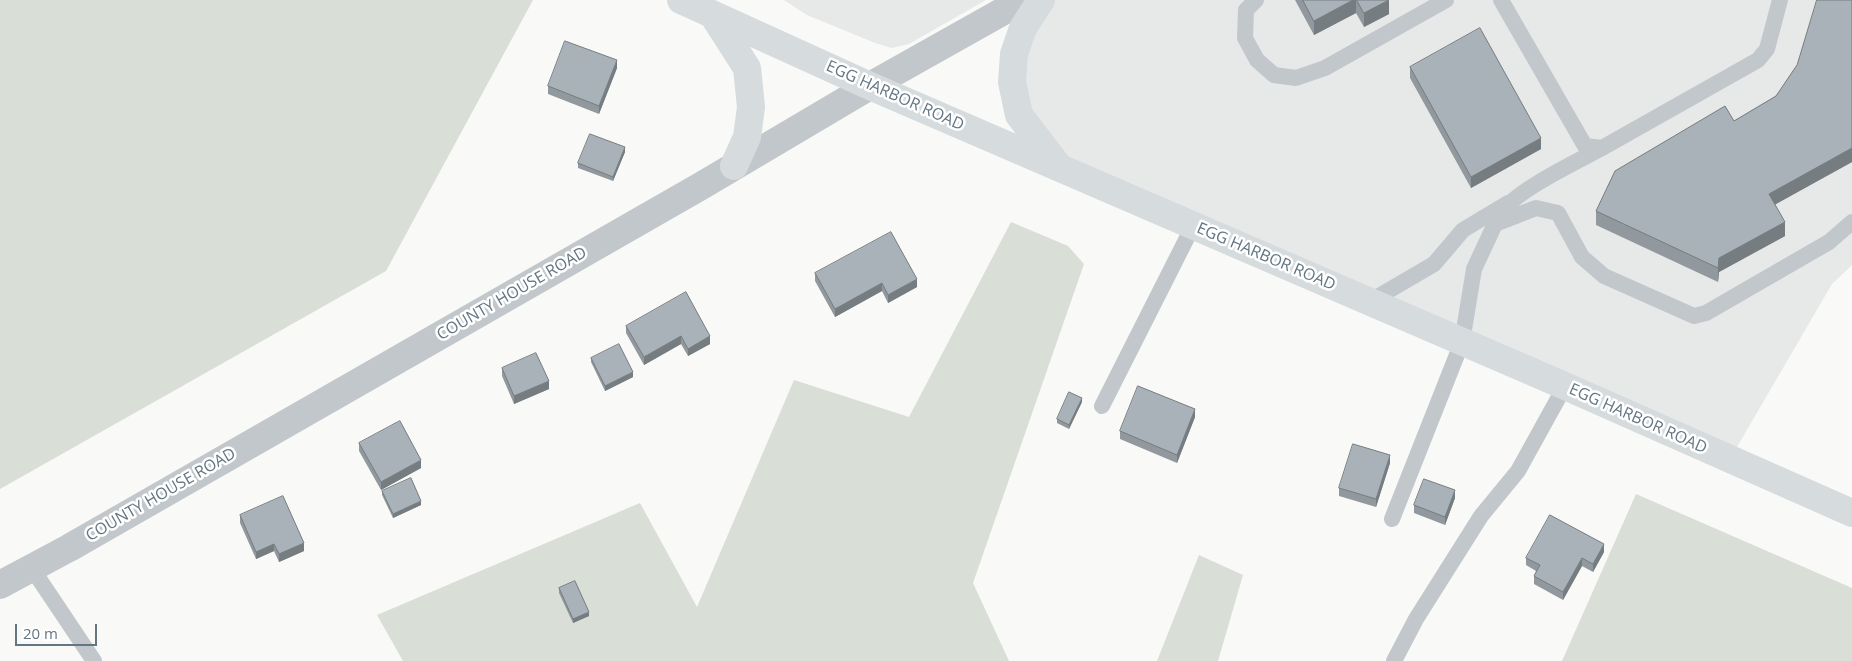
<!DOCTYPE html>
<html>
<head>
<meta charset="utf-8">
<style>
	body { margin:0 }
	#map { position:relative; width:1852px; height:661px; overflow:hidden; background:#f9f9f7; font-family:"Open Sans",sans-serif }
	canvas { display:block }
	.scale { position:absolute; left:15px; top:624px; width:82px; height:22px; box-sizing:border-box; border:2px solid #647682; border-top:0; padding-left:6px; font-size:15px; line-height:18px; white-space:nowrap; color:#647682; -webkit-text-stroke:4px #fff; paint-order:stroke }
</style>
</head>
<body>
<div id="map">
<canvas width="1852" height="661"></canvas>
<div class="scale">20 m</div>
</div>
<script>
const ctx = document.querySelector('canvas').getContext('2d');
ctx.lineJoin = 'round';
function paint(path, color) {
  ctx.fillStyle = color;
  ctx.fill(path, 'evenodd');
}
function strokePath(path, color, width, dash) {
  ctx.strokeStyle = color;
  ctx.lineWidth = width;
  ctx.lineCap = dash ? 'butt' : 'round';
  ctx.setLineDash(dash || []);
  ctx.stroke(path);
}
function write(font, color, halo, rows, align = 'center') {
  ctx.font = font + ' "Open Sans",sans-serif';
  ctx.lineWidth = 5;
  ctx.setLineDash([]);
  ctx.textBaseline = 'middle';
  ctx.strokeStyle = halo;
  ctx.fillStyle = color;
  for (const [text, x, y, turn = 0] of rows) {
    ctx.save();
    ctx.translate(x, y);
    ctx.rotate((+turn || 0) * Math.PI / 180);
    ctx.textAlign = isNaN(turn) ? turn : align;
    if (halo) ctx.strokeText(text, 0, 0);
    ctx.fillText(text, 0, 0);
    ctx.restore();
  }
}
paint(new Path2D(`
	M784,0H986L909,44L892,48L875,43L807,15Z
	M1041,0H1852V265L1832,284L1730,459L1060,168L1019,115L1014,54Z`), '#e7e8e8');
paint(new Path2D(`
	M0,0H533L386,271L0,489Z
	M1011,222L1068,246L1084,264L973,583L1009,661H403L377,615L640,503L697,607L794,380L909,417Z
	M1636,494L1852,588V661H1562Z
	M1199,555L1243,575L1218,661H1157Z`), '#d9ded6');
strokePath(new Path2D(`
	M1256,0L1246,10L1245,38L1257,60L1274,75L1296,78L1325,68L1446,0
	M1501,0L1585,146L1602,148L1758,60L1767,49L1780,0
	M1503,211C1517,190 1578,161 1602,148
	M1369,302L1434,264L1463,230L1508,203
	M1102,406L1193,226
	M1392,519L1462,342L1474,269L1495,224L1536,208L1558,213L1582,257L1604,276L1694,316L1706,313L1829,242L1852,222
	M31,567L94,661
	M1394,661L1416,619L1481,516L1518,471L1565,386`), '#c2c7cb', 16);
strokePath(new Path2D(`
	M0,585L69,548L701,186L870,86L1023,0`), '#c2c7cb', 28);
strokePath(new Path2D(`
	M681,0L870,86L1565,386L1852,513
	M1041,0L1023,28L1014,54L1012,82L1019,115L1059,167
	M713,15L747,68L751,107L747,137L734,166`), '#d6dbde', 28);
paint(new Path2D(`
	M1295,0H1389V14L1364,27L1356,13L1314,35Z
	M1852,0V162L1775,204L1785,236L1719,272L1718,282L1596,225V211L1734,121L1776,96Z
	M1410,67L1541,149L1471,188L1410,78Z
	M617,68L599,114L548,94V86Z
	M625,152L613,181L578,168V163Z
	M815,273L917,287L888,303L882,291L835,317L815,281Z
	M626,326L710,336V344L688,356L681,344L644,365L626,333Z
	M591,358L633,377L605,391L591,362Z
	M502,368L549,389L514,404L502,376Z
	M1082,402L1069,429L1057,423V419Z
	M1195,417L1177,463L1120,439V431Z
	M359,443L421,468L381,490L359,451Z
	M1390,463L1376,507L1339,496V488Z
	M382,491L421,505L393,518L382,495Z
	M1455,498L1445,525L1414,513V505Z
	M240,515L304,551L279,562L274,551L256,559L240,523Z
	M1604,552L1593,572L1582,566L1563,600L1534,584V576L1536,571L1526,565V558Z
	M559,588L589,616L573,623L559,593Z`), '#91999e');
paint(new Path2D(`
	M1353,0H1356V13L1314,35V21Z
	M1389,0V14L1364,27V13Z
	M617,60V68L599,114V106Z
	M1541,138V149L1471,188V177Z
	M625,147V152L613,181V177Z
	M1852,148V162L1769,208V194Z
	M1785,222V236L1719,272L1718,282V268L1719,258Z
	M917,279V287L888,303V295Z
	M882,283V291L835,317V309Z
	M681,336V344L644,365V357Z
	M710,336V344L688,356V349Z
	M633,372V377L605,391V386Z
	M549,381V389L514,404V396Z
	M1082,398V402L1069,429V425Z
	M1195,409V417L1177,463V455Z
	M1390,455V463L1376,507V499Z
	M421,460V468L381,490V482Z
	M1455,490V498L1445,525V517Z
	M421,501V505L393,518V514Z
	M304,543V551L279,562V554Z
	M274,544V551L256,559V552Z
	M1604,544V552L1593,572V564Z
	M1582,558V566L1563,600V592Z
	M589,612V616L573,623V619Z`), '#767d81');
const building = new Path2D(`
	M1303,0H1353L1314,21Z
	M1357,0H1389L1364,13Z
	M1817,0H1852V148L1769,194L1785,222L1719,258L1718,268L1596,211L1615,171L1725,106L1734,121L1776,96L1797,65Z
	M1480,28L1541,138L1471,177L1410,67Z
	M565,41L617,60L599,106L548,86Z
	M590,134L625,147L613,177L578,163Z
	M891,232L917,279L888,295L882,283L835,309L815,273Z
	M686,292L710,336L688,349L681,336L644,357L626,326Z
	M619,344L633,372L605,386L591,358Z
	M536,353L549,381L514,396L502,368Z
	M1138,386L1195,409L1177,455L1120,431Z
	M1069,392L1082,398L1069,425L1057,419Z
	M400,421L421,460L381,482L359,443Z
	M1353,444L1390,455L1376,499L1339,488Z
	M411,478L421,501L393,514L382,491Z
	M1424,479L1455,490L1445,517L1414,505Z
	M283,496L304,543L279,554L274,544L256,552L240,515Z
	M1550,515L1604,544L1593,564L1582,558L1563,592L1534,576L1540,565L1526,558Z
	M575,581L589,612L573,619L559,588Z`);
paint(building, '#a9b2b8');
strokePath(building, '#767d81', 1);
write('16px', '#647682', '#fff', [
	["EGG HARBOR ROAD",895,96,24],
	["EGG HARBOR ROAD",1266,257,23],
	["COUNTY HOUSE ROAD",512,294,-30],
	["EGG HARBOR ROAD",1638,419,24],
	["COUNTY HOUSE ROAD",161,495,-30]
]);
</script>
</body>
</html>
